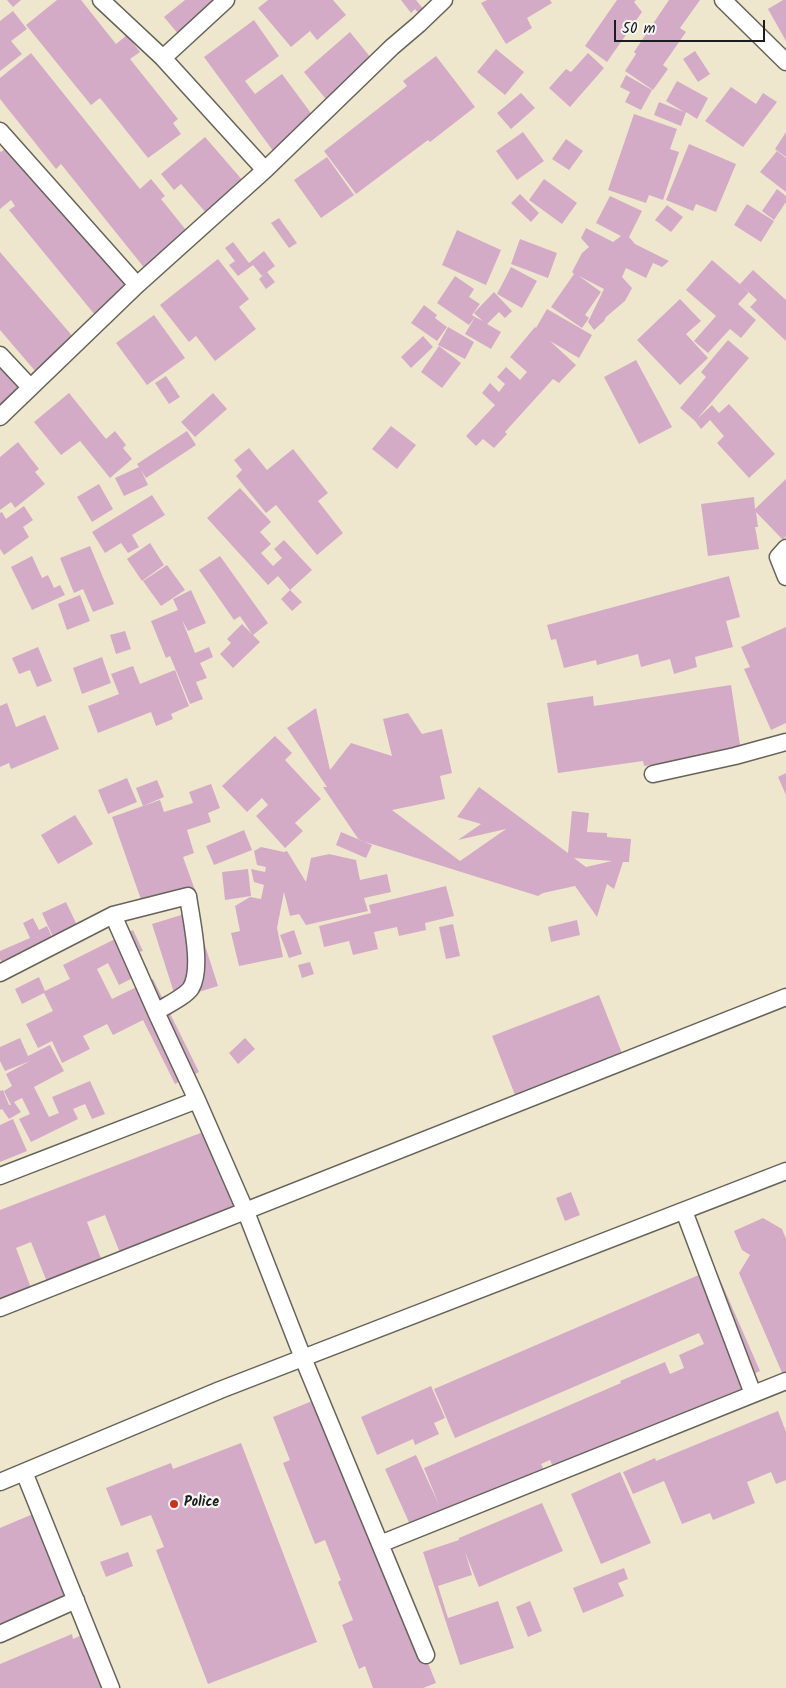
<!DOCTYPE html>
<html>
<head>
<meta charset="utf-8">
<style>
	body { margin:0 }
	#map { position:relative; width:786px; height:1688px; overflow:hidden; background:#eee7cd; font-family:Kalam,sans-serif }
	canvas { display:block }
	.scale { position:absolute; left:614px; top:20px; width:151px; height:22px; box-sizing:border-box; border:2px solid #1c1c1c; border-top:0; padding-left:6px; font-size:15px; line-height:18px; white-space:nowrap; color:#1c1c1c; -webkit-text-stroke:4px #f6f6f2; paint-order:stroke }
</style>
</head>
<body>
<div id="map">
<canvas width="786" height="1688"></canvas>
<div class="scale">50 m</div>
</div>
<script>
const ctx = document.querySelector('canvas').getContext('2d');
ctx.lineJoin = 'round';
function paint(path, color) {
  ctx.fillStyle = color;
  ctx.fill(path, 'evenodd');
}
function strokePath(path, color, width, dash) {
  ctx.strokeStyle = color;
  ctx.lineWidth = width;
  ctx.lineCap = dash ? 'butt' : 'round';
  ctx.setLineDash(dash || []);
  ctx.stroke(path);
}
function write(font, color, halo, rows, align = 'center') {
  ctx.font = font + ' Kalam,sans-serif';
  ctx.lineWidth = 4.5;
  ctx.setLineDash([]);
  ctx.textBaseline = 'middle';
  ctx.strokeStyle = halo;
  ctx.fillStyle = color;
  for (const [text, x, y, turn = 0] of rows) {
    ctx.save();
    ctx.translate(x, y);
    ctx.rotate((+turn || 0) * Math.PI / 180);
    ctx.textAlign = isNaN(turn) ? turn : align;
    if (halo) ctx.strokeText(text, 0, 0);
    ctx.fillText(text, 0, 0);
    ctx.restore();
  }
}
paint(new Path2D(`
	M7,0H21L13,7Z
	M57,0H81L116,44L127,35L140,52L130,59L178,119L173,123L181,134L148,158L100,98L91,105L26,25Z
	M185,0H234L185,42L164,17Z
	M268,0H333L346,15L317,40L310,31L291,47L258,8Z
	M401,0H416L425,11L420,15L415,9L411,13Z
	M487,0H550L552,3L527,18L532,28L506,44L481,3Z
	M617,0H636L634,2L642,12L607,62L585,46Z
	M669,0H700L680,28L686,32L663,65L668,69L653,90L625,71L636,54L634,52Z
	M783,0H786V41L768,9Z
	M13,11L27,29L11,41L22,54L0,71V21Z
	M254,20L279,56L245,81L255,94L282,74L322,128L279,159L204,57Z
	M350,32L380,69L333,108L304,72Z
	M496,49L524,72L505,95L477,72Z
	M695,51L710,74L698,82L683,59Z
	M31,53L140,189L151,179L165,196L161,199L194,240L150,275L61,164L56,169L0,99V78Z
	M588,53L604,68L570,107L549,88L566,69L571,72Z
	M436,56L475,107L430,142L428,140L356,194L324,151L407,86L403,81Z
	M626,75L652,90L641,110L625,102L630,92L620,87Z
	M677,81L708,98L697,119L686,112L681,126L654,115L659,102L684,112L666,101Z
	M731,87L756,104L763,93L777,102L743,147L705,121Z
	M521,93L535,108L511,129L497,113Z
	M634,114L677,129L670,149L679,152L663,200L649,195L646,203L608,190Z
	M523,132L544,161L517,180L496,151Z
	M786,132V157L775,149Z
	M205,137L244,182L207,214L181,184L174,190L161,174Z
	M566,139L583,151L569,170L552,159Z
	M13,142L130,286L95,315L9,210L15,206L11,200L0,209V151L1,152Z
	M689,144L736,164L716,212L696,204L693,211L666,200Z
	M777,151L786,158V192L760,172Z
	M327,157L354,195L321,218L294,180Z
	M544,179L577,203L562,224L529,200Z
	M777,189L786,196V202L774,220L762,211Z
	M520,194L539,213L531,222L511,203Z
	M610,196L642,211L629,237L635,244L669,261L662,267L653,263L646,278L626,268L622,277L632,288L625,301L606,317L604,321L594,330L588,322L604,289L579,276L601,292L585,315L589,318L582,328L551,307L574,274L572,272L582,253L589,247L581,238L586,228L613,242L621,236L596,223Z
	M747,204L774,221L761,242L734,225Z
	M667,205L683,217L671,232L655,220Z
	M279,218L297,243L289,248L271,223Z
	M457,230L501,250L486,285L442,265Z
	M520,239L557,253L548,278L511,264Z
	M233,242L249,263L264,251L275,266L262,276L253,265L238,276L229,265L235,261L225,248Z
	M0,252L81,346L42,379L0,330Z
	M218,259L249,299L239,307L256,329L215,361L196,336L189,342L160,305Z
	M712,260L749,292L738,304L756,320L741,338L730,329L708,353L694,341L716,316L686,290Z
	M511,267L537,281L522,308L497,294Z
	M753,270L786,300V341L750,307L757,300L740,284Z
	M267,272L275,282L266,289L259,279Z
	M455,276L474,289L469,297L480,304L472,315L475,317L469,325L437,303Z
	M494,292L512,311L505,318L499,312L487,324L501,332L491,349L465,334L475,317L483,321L476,315L477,313L476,315L474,313Z
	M680,299L701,321L686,334L708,358L680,385L637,340Z
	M424,305L437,315L435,318L447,327L437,341L411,323Z
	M547,309L592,335L579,358L550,341L576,365L559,383L553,379L505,432L507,434L494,448L483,439L476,446L466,436L495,405L482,393L490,383L499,392L505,384L497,377L506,367L520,380L527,372L510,357L535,327L536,328Z
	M154,315L185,358L147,385L116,343Z
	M448,327L474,342L465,359L438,345Z
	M423,336L433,347L411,368L401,357Z
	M728,340L749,358L697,419L712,405L719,413L729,404L775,454L749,478L717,443L724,436L710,420L701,429L695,421L680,408L706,377L701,372Z
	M439,346L461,363L442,388L421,372Z
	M0,355L26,388L0,408Z
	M636,360L672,427L639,444L604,377Z
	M166,376L180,397L169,404L155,383Z
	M69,393L106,439L115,431L126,445L123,448L132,459L110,478L80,441L61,455L34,422Z
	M213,393L227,409L195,437L181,422Z
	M391,426L416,445L397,469L372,449Z
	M187,431L196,445L146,478L141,470L148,485L124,496L115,478L139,467L137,464Z
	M18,442L39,469L35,472L45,484L15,508L11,502L0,510V457Z
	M249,448L267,470L293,449L328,493L318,501L343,533L317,555L276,505L266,513L236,476L242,470L234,460Z
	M786,479V536L783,540L756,512L758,527H755L759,549L708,556L701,504L754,497L755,509Z
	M99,484L113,509L92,522L77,497Z
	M240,488L271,522L260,532L271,544L261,553L273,566L282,558L274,549L284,540L312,570L290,590L278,576L268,585L207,518Z
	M152,495L165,515L132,535L139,547L128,553L121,543L105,553L92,532Z
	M24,506L33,520L23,527L29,537L4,555L0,549V513L2,512L6,519Z
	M150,543L164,565L142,581L127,559Z
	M90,546L114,604L93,612L83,589L74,593L60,558Z
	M32,556L42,578L48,575L54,588L60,585L65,595L32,610L11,567Z
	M220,556L268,623L253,635L260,642L233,668L220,654L231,643L227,639L242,624L252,634L240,616L234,620L199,570Z
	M167,565L185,590L161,606L143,581Z
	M729,576L740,617L726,621L733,647L695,657L697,667L674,674L670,659L641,667L638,654L597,665L596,660L564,668L556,639L551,640L547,625Z
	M191,590L206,623L188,631L182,620L195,653L209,647L213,657L200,663L207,678L196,682L203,699L190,704L170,656L166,658L151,621L178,610L173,599Z
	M290,590L302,602L292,611L281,599Z
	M80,595L90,621L67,630L58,604Z
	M786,627V723L771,730L744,669L750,667L741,647Z
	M125,631L131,649L116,654L110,635Z
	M38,647L52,681L37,687L30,670L19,674L12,658Z
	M102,657L111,683L82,694L73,668Z
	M133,666L140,684L175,670L189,706L171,714L173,719L156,726L151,712L98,733L88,706L119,694L111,674Z
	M731,685L741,751L644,766L643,761L558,773L547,703L593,696L594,706Z
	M7,703L16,727L45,715L59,749L11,769L9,763L0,767V706Z
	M316,708L330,770L351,743L392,756L383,719L408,713L422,734L442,729L452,773L440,776L445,799L392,810L460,861L506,829L458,840L481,824L457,817L479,787L568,853L572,811L589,813L587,832L607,833V837L631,839L629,862H623L614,889L607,884L597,917L575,886L543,893L538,896L359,840L323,787H327L287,728ZM574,858L612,861L586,867Z
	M275,736L292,753L285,760L321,799L295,823L303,831L285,848L256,816L268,805L262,798L247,812L222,786Z
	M786,773V795L778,777Z
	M127,778L137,802L108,814L98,790Z
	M157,780L164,797L143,806L136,788Z
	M211,784L220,808L208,813L211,822L187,830L194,853L183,857L195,890L144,908L112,817L160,800L164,812L193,803L189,792Z
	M75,815L93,844L58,864L41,835Z
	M244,830L252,850L214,865L206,846Z
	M341,832L372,845L366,858L336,845Z
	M261,847L284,852L287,851L306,882L311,858L329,854L356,860L360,880L387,874L391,892L364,898L368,911L306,925L299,914L290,916L284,892L277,928L283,957L239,966L231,933L240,931L235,906L250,897L261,899L264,885L254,882L251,869L265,872L266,867L257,865L254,851Z
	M248,869L251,896L225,900L222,872Z
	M446,886L454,916L425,923L426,930L399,936L397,927L374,932L378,949L353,955L349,941L324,947L319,926L371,913L369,905Z
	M66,902L82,936L58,948L42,913Z
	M194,911L218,986L176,999L152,924Z
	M33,918L39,930L47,926L57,948L6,971L0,959V951L30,938L23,923Z
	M577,920L580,935L551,942L548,927Z
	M453,924L460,956L446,959L439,927Z
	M133,930L143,951L139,952L148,970L119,985L108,963L97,969L112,999L153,979L199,1072L175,1084L143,1020L113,1035L107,1024L83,1036L90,1049L62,1063L52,1041L38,1048L26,1024L53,1011L44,993L22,1004L15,989L39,977L45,991L70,979L63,965Z
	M294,930L302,954L289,958L280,935Z
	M310,962L314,974L302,978L298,965Z
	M599,995L623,1056L528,1093L527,1090L515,1095L492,1036Z
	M20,1038L28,1056L50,1045L64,1071L34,1087L49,1117L59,1113L52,1097L90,1081L105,1114L92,1119L85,1104L73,1109L78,1119L31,1142L19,1119L30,1114L22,1098L14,1102L21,1112L9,1119L2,1109L0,1110V1091L3,1090L9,1105H11L4,1091L12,1086L6,1074L30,1061L5,1071L0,1061V1047Z
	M245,1038L255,1049L238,1064L229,1053Z
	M13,1119L27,1151L0,1162V1125Z
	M216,1127L247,1207L120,1253L105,1215L87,1222L102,1261L47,1282L31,1242L16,1248L31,1288L0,1300V1210Z
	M571,1192L580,1215L565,1221L556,1198Z
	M763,1218L782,1229L786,1239V1382L739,1273L750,1255L742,1250L734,1231Z
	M715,1268L760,1371L745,1378L752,1395L557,1477L550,1460L541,1464L547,1476L412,1529L385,1469L416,1455L439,1505L424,1468L621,1383L620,1381L665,1362L670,1374L684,1368L679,1355L704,1344L699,1333L455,1438L434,1389Z
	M431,1386L445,1418L434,1423L439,1434L415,1445L413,1439L377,1455L361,1417Z
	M322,1397L436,1683L423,1688H373L365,1666L359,1669L342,1625L353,1620L338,1582L341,1580L325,1540L315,1544L283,1463L290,1460L273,1417Z
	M778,1411L786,1432V1480L776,1484L771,1472L747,1482L755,1503L713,1520L710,1513L682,1524L664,1481L633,1494L623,1472L655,1458L656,1461Z
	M241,1443L317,1642L208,1684L156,1550L164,1547L151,1515L121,1526L106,1488L171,1463L173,1469Z
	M620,1472L651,1543L601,1564L571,1494Z
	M542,1503L563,1551L479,1587L465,1552L472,1575L438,1586L448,1618L498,1601L514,1648L460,1665L423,1552L459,1540V1538Z
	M40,1511L79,1607L0,1640V1528Z
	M128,1552L133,1566L106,1577L100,1562Z
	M624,1568L628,1579L618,1583L624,1596L583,1613L573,1588Z
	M530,1601L542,1631L528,1637L516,1607Z
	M93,1630L117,1688H0V1664L72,1634L73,1639Z`), '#d4abc7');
const minor = new Path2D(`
	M101,0L163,58L265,170
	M723,0L786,62
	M163,58L226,0
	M0,131L137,285
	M0,355L30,387
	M0,417L137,285L265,170L392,47L419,24L444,0
	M786,548L778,557L786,577
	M653,774L735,756L786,742
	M113,915L156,1012
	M0,973L113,915L188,896C191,919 203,968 191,988C185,997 165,1006 156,1012L197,1100
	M0,1176L197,1100L246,1212L303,1358L426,1655
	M684,1211L753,1394
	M0,1308L786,997
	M24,1472L111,1688
	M0,1482L220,1390L786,1171
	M380,1544L786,1381
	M0,1634L76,1600`);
strokePath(minor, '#66635a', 19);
strokePath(minor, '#fff', 16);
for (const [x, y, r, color] of [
	[174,1504,5,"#c8321e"]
]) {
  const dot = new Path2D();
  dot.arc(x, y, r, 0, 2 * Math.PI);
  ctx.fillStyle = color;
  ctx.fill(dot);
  strokePath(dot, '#f6f6f2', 2);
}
write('bold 14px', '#1c1c1c', '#f6f6f2', [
	["Police",184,1504]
], 'left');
</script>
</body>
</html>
